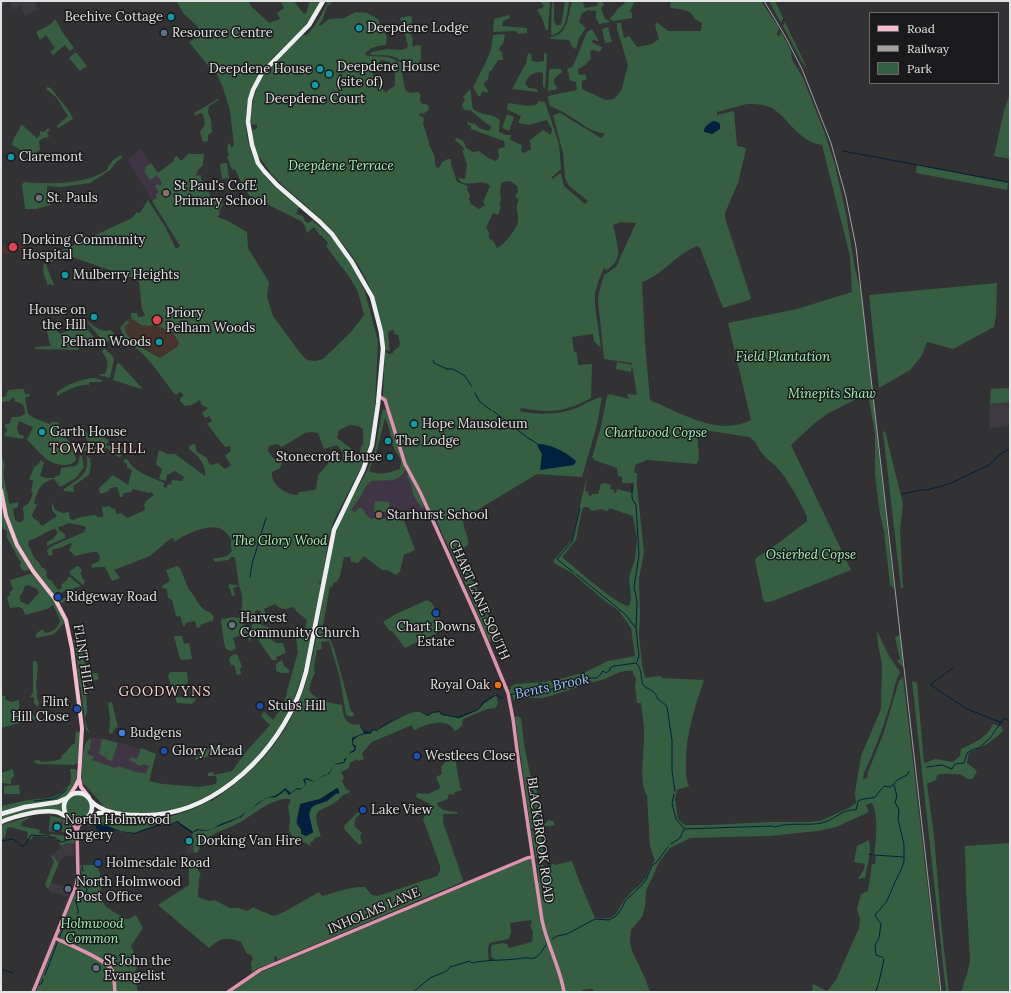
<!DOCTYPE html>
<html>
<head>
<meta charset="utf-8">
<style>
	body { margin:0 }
	#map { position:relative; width:1011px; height:993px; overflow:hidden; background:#323134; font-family:Lora,serif }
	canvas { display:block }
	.frame { position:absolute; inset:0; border:2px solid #e3e3e4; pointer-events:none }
	.legend { position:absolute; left:869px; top:12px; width:130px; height:72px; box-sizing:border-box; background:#1a191b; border:1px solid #6a6a6b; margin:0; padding:5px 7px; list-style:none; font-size:12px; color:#e3e3e4 }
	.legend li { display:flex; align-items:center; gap:8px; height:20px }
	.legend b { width:20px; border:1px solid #6a6a6b }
</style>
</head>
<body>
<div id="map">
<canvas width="1011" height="993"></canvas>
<div class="frame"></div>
<ul class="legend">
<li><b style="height:5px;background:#f8bcd0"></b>Road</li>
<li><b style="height:5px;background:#a1a1a3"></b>Railway</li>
<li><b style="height:11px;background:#365f41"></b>Park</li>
</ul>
</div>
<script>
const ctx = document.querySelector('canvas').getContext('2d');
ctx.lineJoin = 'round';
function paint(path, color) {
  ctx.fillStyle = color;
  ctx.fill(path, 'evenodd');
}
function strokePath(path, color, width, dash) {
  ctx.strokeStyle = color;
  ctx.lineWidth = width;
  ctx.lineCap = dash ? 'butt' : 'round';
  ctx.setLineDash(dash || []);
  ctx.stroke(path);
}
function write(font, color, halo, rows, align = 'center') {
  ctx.font = font + ' Lora,serif';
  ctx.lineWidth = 3;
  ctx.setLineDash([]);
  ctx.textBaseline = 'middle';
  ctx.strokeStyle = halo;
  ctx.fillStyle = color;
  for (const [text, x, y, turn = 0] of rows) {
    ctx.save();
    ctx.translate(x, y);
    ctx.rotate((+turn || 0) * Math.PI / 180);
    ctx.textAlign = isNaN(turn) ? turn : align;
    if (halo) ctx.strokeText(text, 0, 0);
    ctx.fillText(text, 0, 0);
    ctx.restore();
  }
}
paint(new Path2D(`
	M1,1H37L35,2L38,9L25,16L21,5L12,10L10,5H12V3H9V1L3,6L1,4Z
	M1010,402V426L989,428L990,404Z
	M56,817L63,821L62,832H50V825Z
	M192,836L194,853L187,854L186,839L187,837Z
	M66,843L73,844L74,855L65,856L59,863L52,855Z
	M50,882L71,888L68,897L54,892L52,893L48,889Z`), '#3e3a42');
paint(new Path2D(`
	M141,149L158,173L169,165L172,232L127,160Z
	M405,467L418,492L425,511L404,519L415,548L339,524L369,471L376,473L384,474Z
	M91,738L108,739L156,754L149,783L85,773L90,758L87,752L90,749Z`), '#403544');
paint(new Path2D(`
	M22,243H24V250H19L13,253L1,255V245Z
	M140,297L181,298L174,335L179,341L177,347L160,358L128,336L124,329L125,326L128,323V319L142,317L145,315L142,309Z`), '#47352d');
paint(new Path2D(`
	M176,1H249L251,6L269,23L280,19L277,13L284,8L281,3L283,1H296L295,3L304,14L306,13L310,1H320C308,29 287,42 268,63C241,92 239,139 261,171C271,185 286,196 299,207L296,214L303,216L305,221L309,223L312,220L326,232L339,246L353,266L365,292L378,341L375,405L370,442L361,468L334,520L329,536L322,581L318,582L321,584C313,617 310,653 299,685C281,740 237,788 182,807C159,815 124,817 102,806V804L83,783C80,776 83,753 85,745C86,742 88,740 91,738L90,749L87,752L89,755L94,756L92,760L115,768L118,766L139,773V772L146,774L149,766L143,764L142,766L136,764V763L130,760L131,757L137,759L141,748L156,754L149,781L163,784L199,787L216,784L217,780L216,776H208V773L213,772L214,775L232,771L245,753L270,725L261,716L264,711L273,720C278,713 287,700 287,691L298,652L296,638L298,634L304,635L307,620C302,615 297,614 294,607C285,609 282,611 275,604L264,609L266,614L264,622L256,620C259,616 261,616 261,611L256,610L251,621H247L241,613C243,603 243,595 239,586L233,588L235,595L232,596L230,589L228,586L229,584L239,586L235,558L234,557H231L228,560L215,562L213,559L227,556L232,551L231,548V539C229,536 226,532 223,530C211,522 185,534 175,542L173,538L170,539L150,556L114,570L120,578L112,581L105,567H96L92,568L91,565L99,561L100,557L97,552H92L75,556L69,550L72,544L71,543L62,547L52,550L53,554L50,556L48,555L47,550L50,547L84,532L86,528L84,526L68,523L63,526L58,527L59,530L65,534V538L47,546V542L53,539L58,532L55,529C44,531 39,539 29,540L28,545C31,549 31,551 33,555C35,560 40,562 41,567L45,569L47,572L46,575L48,579L51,580L58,590L62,588L61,585L67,580L68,577H70L81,586L62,592L60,594L62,598H68L69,600L62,603L60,602L34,570L18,545L6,509L1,482V453L5,466C1,475 8,493 9,503L10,504L18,502V507L13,509L15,520L18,522H22L24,519L23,507L29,503L33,493L31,492L33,481L29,479L35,466L38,465L41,460L44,463L40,476L45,478H54L56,476L60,475L61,468L75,466L78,464L80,455L82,456L84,467L76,478L60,487L54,479C41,481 37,491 34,503L37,505L32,515L33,518L38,521L42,526L57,516L52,510V502L55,510L63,513L69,512L70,519L74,520C80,516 89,516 96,515L97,517H103L102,507L110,506L111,508L115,509L117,514L121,513L127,518L145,510L144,505L146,501L154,495L151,492L149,493L133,489L131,492L124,493L122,497H120L117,487H115L109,489V491L100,494L99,488L113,475L128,485L132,470L127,467V464L123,462L125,459H127L133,467L143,474L162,482L164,483V487L166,488L168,484L171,485L172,480L182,481L184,477L175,471L167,475L166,481L159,479L162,469L156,464L159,450L167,454H175L205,476C207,466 197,454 189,449V447L193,444H195L197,452L207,458L208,461L210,465L218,463L225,469L231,465L225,456L231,451L230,446L225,447L207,424L212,421L209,416L205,418L202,413L208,408L202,405L200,400L192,405L185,406L180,401V399L184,395L180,392L176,395L173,392C160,375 148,356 130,343L126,347L121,341L124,336L120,328L127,320L129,323L125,326C122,339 150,352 160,358L177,347L179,342L174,335V332H168L167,330L154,324L149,326L141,325L131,318V313H137L138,317H142L145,315L142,309L139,282L133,278L69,256L50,262L48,258L52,256L51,254L70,247L132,218L137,212L140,213L148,200L166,228L176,249L180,246L152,201L157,198L156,195L159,192L155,186L158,184L160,186L162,183L157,175L150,180L144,170L146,169L145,167L151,163L158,173L174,161V158L177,156L181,161L189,153L192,154H204L203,165L198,170L196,176L201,175V179L209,190L210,198L213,201H221L223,204L219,211L220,214L217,217L228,221L247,232L248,248L269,282L267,297L273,316L301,354L307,360L315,361L323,359L351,332L364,315C362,307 360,298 357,290C349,274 336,261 326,246L328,243L321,235L320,236L314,227L307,233L304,224L301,221L250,196L243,187L235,169L232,170L227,157L229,156C228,151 225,146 230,143L231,147L234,146L230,110L223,88L214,67L210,68L189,42L200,35L198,27L184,14ZM350,425L358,426L363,429V444L361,446L359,457H354L352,449L337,438L339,430ZM311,432L318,433L324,449L337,445L343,453V460L339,459L328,462V464L318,475L316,489L314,490L299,492L297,495C286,495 270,484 272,472L280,468L282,463L279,457L274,459L268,451L269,446L277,444L282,447L305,433Z
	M328,1H332L330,5L328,4L322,21L319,24L320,26L329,19L344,18L356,12L367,13L378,19L387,37L386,45C378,46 368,47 365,55C375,58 387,54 397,61L393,67L390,62L381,60L378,64L376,63V61L372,60L370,67L375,81L386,93L388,90L395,86V75L394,70L398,61L402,63L401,65C403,74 403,82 406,91L410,93L418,92L421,95L420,99L421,103L428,105L429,110L423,114L420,113L419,115L424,118L423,124L429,142C429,148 434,152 435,158C435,163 434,164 437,168L440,167L442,162L448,159H451V164L457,182L468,186L467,190L470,195L469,199L471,204L479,209L485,205L483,202L490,186L488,184C485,183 480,182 477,183C470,183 462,186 458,178L465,179L467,165L462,149L464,150V148L455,140L456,138L462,140L465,144V147L473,152L479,151L488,158L496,161L499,157L498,149L505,147L504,141L471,129V126L468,125L467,121L473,124L474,123C478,128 483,130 489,131L491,128V126L487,124L470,110H466L463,109L462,105L465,99L463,97L470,89C472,96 471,102 473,109C484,117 490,112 500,120L499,132L506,135H511L510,140L522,145L521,151L524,153L531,149L530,140L543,130L551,135L552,129L547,120L529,125L518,123L521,116L508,110L507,108L508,103L529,106L536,105L539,101L545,102L559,144L561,169L551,178L552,179L561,173L564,186L585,204L588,201L569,186L565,178L563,153L553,115L560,113L601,138L605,134L591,130L565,113L550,106L549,104L548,96L577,90L576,82L571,81L569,79V75L567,69L573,66L587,32L592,29L599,41H596L595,39L592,41L593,43L602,47L600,52L593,50L590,51L591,59L585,65L578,69V74L581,75L585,74L587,79L582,81V89L606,100L614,99L620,92L622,88L628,65L617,29V23H621L624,38L629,36L637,47L652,44L659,39L655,26L657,22L668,31H701L702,23L695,19L690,12L680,9L670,8L671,1H761L779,28L777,34L779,37L781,32L791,51L792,60L803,78L825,134L835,165L846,214L855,269L861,293L894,589L890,585L884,531L880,515L875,475V434L868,393L827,414L816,422L791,445L851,570L770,602H765L763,599L755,560L756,558L780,542L807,521V516C799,501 791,484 780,471C775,464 767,460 762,453C756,446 758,442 749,437L697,429L699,459L697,463L696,464L647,460L635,465L634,473H637V486L644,552L639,579L640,614L639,634L642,664L645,678L660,676L662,678L704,680C695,707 686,733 686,762C686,771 685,778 689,786L677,790L675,799L678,819L685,825H710L770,822H808L820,821L847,809L856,803L855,792L861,756L881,709L882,664L878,645L877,631L889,656L900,672C894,683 893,697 889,708C882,731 874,752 864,773L863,779L867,778L868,772L884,732L899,681L903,677L940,992H812L813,984L827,991L836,980L859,928L860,919L857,909L861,894L868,891L872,864H875L876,857L874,856C876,842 879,816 872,803L866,805L869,812L836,827L818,831L769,836L690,838L670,848L659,862L646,891L645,907L642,917L631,930L630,942L632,951L645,978L650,992H594L593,989L582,990V992H232L259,973L527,859L532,861L536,882H539L537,862L543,865L542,874H545L546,867H551L552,863L555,865L572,861L578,878L595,918C600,918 608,920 613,916C620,911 621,903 626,898C632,890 641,886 646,877C649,871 650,865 655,861L650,846L647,796C638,780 645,749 644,731C644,722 642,712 641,703H637L635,687L636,678L633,674V671C623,670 615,674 607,678L550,696L542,698H522L514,700L509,690L511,689L510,687L515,684L544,682L564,678L588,671L608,661L635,656L631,628L619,611L605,601L572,573L554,563V560L572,540L587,476L585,491L588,492V495L591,496L592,494H598L601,484L604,483L611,485L610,489L614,490V493H616L617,489L633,493L634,483H622V477L618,476L617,468L594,460V458H592L601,426L607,396L610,394L629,399L627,394L637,395L632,365L631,372L616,369L617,362L632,365V363L604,359L598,300L599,292L604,275L616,267L636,223L621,222L613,225C614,229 615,233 616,238C619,253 621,260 607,270L604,268L598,282L595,294V306L601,348L594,341L593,334L572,337L574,352L577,353L578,365L592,364L591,398C585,401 578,405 571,407C556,413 537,411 521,408L520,411C536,415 560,415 576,408C584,405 594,398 602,397L597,425L582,477L537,474L464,518C461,528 470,536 468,545L462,549L464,559L496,633L501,634L492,642L489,641L465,583L435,518L433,517C425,500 399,458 401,441L398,438L389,406L383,395L385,352L389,354L393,353L394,350L399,347L400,344L398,335L394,334V330L389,331L388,333L389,344L390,349L389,351L384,349C381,332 379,314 374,298C364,267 336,232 312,211C294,194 274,181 261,159C253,154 253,139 251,131L257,128V125L251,124C251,77 273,64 304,34L306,36C315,27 323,13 328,1ZM747,104C755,104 764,104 772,108C790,120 798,141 822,145L850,256L852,292L797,309L728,323L751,420C718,437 681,413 650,400L645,343L642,282C663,275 676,254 697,246L700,248L723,308L749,300L751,298L725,218V213L738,183L746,149L744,147L737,146L734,111L717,115V112ZM510,181L517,186L518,192L515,196L519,200C514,208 519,213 518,221C517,229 504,245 497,248L494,242L489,238V232L486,228L493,213L498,215L501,206L499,204L501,201L500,190L502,182ZM584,507H588L592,511L602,509L606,511H608L609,508L633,516L637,539L635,559L629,577L631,599L629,606C619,607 573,566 562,557L576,540L582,510ZM531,920L532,923L530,924L533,933L532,942L509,948L507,944L502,943L492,945L491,948V956L494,959V961H489L488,952L489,943L509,939L511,932L510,923Z
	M540,1H550L548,30H546L542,18L537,10L540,8L541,9L544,6Z
	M552,1H555L553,4L554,5V20L556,25H561L565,1H582L585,8L597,6L598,1H602L604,5L601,8L605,19L608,20L610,22L599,24L596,18V11L588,10L582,13L579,22L586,28L579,38L576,49L572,47L569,40L551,39V37C569,34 567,17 572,2H569C567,13 567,32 552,35L551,34Z
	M626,1H635L630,11L632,13V18L614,21L611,20L610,18C615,15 615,11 619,8C622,5 624,5 626,1Z
	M769,1H775L783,18L781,23Z
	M510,15V18L503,21L502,26L527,28V33L519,34L516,31L493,32L494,19Z
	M409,16L412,17L411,29L416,30L411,34L413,40L412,44L413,47L416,45L421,46V59L418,65C409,68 401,59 392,56C385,54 376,57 370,54L372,52L387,49L401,50L407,48L408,45L400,18Z
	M55,19L61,29V30L74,48L70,51L65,45L53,55L50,52L55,48L46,35L40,40L36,32L51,24Z
	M785,22L807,68L802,62L783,26Z
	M608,27L612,42L605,43L602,29Z
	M505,34L503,44L501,45L499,50L502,52L503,60H498L492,70L489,72L488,80L485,82L484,85L488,91L487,93L483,91L480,96H478L473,87L486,62L491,49L493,35Z
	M76,52L87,66L80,71L69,58Z
	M528,53L531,54L532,61L537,62L544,61V53L547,54L545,89L543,86V73C534,70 527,77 525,84L529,88L537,89L538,92L512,89L526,63Z
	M551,69H561L562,72L554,79V84L557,87L556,90H551L548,92L549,70Z
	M47,87L51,88C58,99 69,108 73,119L58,128L57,126L68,116L56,97L46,89Z
	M1010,94V159L994,156L1004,111Z
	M218,99L219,100L209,106L208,112L211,120L212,132L208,135V141L203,142L200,132L205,125L203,114L200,113L195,116L194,113Z
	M507,114L514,117L509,131L502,128Z
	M21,124L37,138L40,135V131L44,132L48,128L50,130L47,132L49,137L43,138L39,141L40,150L37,152L36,155L21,150L12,145C12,138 20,131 21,124Z
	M121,155L122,158L116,162L110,170L90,183L61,187L47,186V191L51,205L36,209H25L22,185L24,182C50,184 85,185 107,170C109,163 115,158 121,155Z
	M227,163L229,178L222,179L220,164Z
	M917,165L1008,183L1007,190L916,173Z
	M45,262L54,285L53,286L51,284L47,285V281C43,277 43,269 44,263Z
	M997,283L996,316L994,327L953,349L927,342L921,357L910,370L879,388L869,295Z
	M78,319L94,337L89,340L76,344L79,349L78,350L35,349V347L51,346L49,341L47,331L51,330V327L55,326L57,331L60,334L70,330L69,327L72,321Z
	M87,321C95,326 100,333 110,330L113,332L114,336L107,343H105L87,322Z
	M104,348L112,355L114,359L110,378L99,375L100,374H105C109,364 108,359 102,352Z
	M119,363L142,388L141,389L113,380L117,364Z
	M94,378L103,380L101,382H90L89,385C81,384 73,388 66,391C62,392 60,395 57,396V392C68,384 81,379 94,378Z
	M1010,388V402L990,404L991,389Z
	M19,389H24L25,394H30V396L25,398L28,414L34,418L50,424L52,422H58L66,438L77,451L75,455L76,460C72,464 69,465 64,465C46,465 39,450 27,440L33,427L19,421L17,428L19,434L24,436L23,439L4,436L7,430L5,427V424H9L12,417H19L25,414C25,406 23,402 15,402V399L12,398L10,401L2,402L1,398L6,396L8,390Z
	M383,409L386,410L388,412L406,468C399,485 385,479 371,481L366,486L359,499L351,510L355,512L359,508H362C365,513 367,517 372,519L374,518L379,519L403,518L415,550L404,555L400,571L396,575L387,570H382L364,556L358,563L351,562L350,557H344L340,576L336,583L334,582L332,587L330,586L323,626L328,633L335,652L351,711L353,712L354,715L352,717L346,715L340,678L329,641L321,642L322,649L317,650L314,667L315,673L312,679L309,690C314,700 331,703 342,705C343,716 346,727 359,724L364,732V734L352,738V745L355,749L350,753L355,751L356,746L353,744V741C355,736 365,733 371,733L373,730C381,732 407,709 419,712C422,712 425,715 428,716L432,713L439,712L442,715L459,718L478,710L484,703L496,695L498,704L495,708L487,709L463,719L462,726L455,731C446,716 427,724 414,730L412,725L372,742L362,753L364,759L358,761L357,759L350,763L349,768L341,772L344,778L342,781L346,789L350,791L349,793C342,794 339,800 333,804C329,806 323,808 319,811C313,816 319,830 321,836L314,838V840L310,843L311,847L306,843L297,841L294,839L289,831L290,818L288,807L291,799C273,796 252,816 237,824C227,829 215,832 206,839C201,843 200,847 198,852L194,853L192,833L198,830H206L197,829L193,832L182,825L178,821L169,825H157L134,833L120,831L107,826L99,825L86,826L95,822L96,819C110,812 126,820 142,820C166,820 190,812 211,800L212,802L213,801V800C262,767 293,731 309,672C316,644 320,612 326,583C329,566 331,549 336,533C343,507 361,486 371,462C378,445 378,426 383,409ZM385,418C390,427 390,438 394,448C396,453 401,457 401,463C401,465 400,466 400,469C389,473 380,476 369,471L377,450ZM337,788L339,792L327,801L315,805L311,808L309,814L313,833L306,836L302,834C302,829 299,829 297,825C295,820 299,809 301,804L320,799Z
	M85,431L88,434L93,432L108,440V442L106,444L107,446L113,445L121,447V448L125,449L120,458L107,448L104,449L103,452H99L92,449L83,452L81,449L87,445L88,442L83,432Z
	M885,431L903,504L900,532L903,588H901L883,432Z
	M86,456L90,458L91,466L89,475L73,486L74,492L63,491L64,489C75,481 92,474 86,456Z
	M408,474L418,492L424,507L422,508C419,504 414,498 413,493C412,487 411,482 407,477Z
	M1,495L7,522L30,569C28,571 25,571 22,570L20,566L21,563L6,536L7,534L6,530L3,529L1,522Z
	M375,501L389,502V512H374Z
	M77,566L80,567L82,571L80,574L82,576V578L85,581L83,585L70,574V571Z
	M177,566L180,568L189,590C196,596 199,610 210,612L214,617L212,622L211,621L200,625V627L197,628L195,621L185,623V626H183L180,615L179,617L176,616L172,600L168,598L167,589L162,588V586L170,581L166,570Z
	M30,574L33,575L53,598L65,622L54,634L36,638V634L41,630H43L45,633C53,632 59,628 60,620L53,605L47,609L25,615L23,609L19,607L10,608L7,597L10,595V592L13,589L10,580ZM28,585L37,589L39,593L28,605L20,601V595L22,594L25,586Z
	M427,600L432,603L446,631H441L405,648L392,631H390L383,622L394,615Z
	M232,617L240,618L252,637L250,642L246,633L233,638L236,649L230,651L226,649L223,639L224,638L223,636L221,621L222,619Z
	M253,623L259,624L271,628V639L276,643H283L286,653L276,657L277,660H272L251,629Z
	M900,634L903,667L897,661L900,659L895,638Z
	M174,636H182L184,644L189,643L192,659L183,660L180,659Z
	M77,639C79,646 82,649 83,654C85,661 85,667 89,673H97L99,679L86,683L87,712L85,718L87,727L90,733L86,730L81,689L78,679L80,678L78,676L77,671L78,668L75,644L72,640Z
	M236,654L238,656L242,667L240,669L241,674L237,675L234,665H231L229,659L232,655Z
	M282,660L284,666L289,670V673H282L276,671V664Z
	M33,661H36C39,666 37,673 37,679L36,681L37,697L39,704L37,707L34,703V697H30L33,693Z
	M170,672H187L188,682L182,687L172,688L168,676Z
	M912,681L917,683L924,763L936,759L953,762L960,756L961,749C974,743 988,737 993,724L1002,727L1003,731C994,740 982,748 970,752L968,756L967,763L977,771L973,779H968L960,774C951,775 946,772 937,775L936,780L927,784L934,836L942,932L949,992H946Z
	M1,695L5,696L6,700L11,702L19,700V720L27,718L28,715L32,713L34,716H36V719L1,728Z
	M175,697H178L196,698L195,701L192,704L177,703Z
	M112,702L118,727L115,728L112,734L109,733L110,720L108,703Z
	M517,716L521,718L524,744L530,774L537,791L539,824H545L548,820L553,821L555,825L531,829L515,717Z
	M76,731L81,733L78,763L74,765L38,764L34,762L33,761L39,760L41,762L54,761L61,759L62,755C68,752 69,746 75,743Z
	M102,739L118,743L112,761L106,759V757L99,754Z
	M225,747L213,755L195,760C200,747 213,747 225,747Z
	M454,751L460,787L462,790L455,792L454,795L452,794L448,795V799L437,803C440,812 450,811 457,812V814H443V822L463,880L462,882L278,960L276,956L274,957L275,962L258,968L252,973L251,962L253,959L251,955L247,954L241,942C226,936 220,938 209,948L158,905L189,885V860H194L197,868L201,875L199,877L198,897L209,901L214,900L230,908H239L247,911L254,907L256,909L274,916L284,912L319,892L322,896C336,892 351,886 365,887L372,895L378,896L437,876L440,871V866L423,819L430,804L416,797L417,793L428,794L439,789L440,786L436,777L442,774L441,767L449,758L451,752Z
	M13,769L14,776L11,779V784L1,783V773Z
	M70,769H75L78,772L74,787L63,800L1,812V806L28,800L50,798L60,794L70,784L71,777Z
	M19,785L20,794H4V786Z
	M66 807a12 12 0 1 1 24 0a12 12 0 1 1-24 0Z
	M63,803V813L53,810L1,820V815L20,810Z
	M365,807L367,809C360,815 353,816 355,827L362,833L360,836L362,843L359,845L345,830L344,826L356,814Z
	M50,816C60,817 71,821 74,832L72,833L62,832L63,821L61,820V822L54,821L52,823L51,832L49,831Z
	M29,817V818L22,822L21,826L40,830L39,833L47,835V837L33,836L31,840L27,838L28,832L10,827L7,828C6,833 6,838 1,840V825Z
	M540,830L544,858V863L536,858L531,831Z
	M50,834L75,837L74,844L66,843L62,846L59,844L60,840L49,836Z
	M869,840C872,854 867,865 865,878H861L860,879H858L864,869L865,864L854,862L857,846Z
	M1010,843V992H961L967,974L970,961L966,889L965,846Z
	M52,855L59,863L48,889L45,885L54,861L51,856Z
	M80,865H97L103,882L100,885C102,891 101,899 104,904C108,910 120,915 126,919H129L136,915L143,928L131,946L137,959V967L134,974L138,992H36L55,943L60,941L61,939L59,934L81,880L82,875Z`), '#365f41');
paint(new Path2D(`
	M714,121L718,122L720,124V129L712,134L704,132C703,127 709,123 714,121Z
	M538,444C551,444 566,452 576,461L574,465L540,470L542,454L537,445Z
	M497,694L502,698L507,696L502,699L496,695L495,696L484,703L478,710L459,718L442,715L439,712L432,713L428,716L419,711C404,715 388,721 377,731L373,730L370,734C365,733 355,736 353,741V744L356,746L355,751L350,753C348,757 346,759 344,763L334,765L329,774L321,777L315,782L305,779L306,784L300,790L297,789L289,795L285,790L282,793L276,797L266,798L254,807L251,811L245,812L244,814L241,817V818L240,817C234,821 228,822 222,825C213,828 208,833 198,830L192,833L184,828L177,822L170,825L157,826L134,834L115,830L102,831L97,830L96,826H89L99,825L107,826L120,831L134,833L157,825H169L177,821L193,832L197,829C200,830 204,831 207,830C212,830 215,827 219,825C228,820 238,820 245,812L251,811C256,802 265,798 274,796C278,795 282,791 285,788L291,793L297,788L302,789L305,784L303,779L307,778L315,782L322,776L328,774C335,765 332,764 344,762V759L348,757L350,752L354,750L355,747L352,743V738L364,733L359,724L364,731L370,732L372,729L378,730C385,721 407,714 419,711L428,715L432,712L439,711L443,714L458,717L478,709L483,702Z
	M337,788L339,790V794L336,793L327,801L315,805L311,808L309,814L313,832L306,836L301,834V829L297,823L300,804L320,799Z`), '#00203d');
strokePath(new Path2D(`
	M843,151L1008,182
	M1009,182H1010
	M433,360L434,363L447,369H453L465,376L472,387
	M475,393L480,402L491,410
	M493,411L528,438L538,444
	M632,486V498L636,505L639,555L634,587L637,601L636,628L639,656L637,662
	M902,494L920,490H927L949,484L991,464L997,457L1010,448
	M573,572L557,559L572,542L580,508
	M576,574L625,614L635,627
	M250,577L252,564L266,518
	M953,668L931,684L932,686L967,709L1002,723
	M510,695L524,691L531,692L534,690C544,694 552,688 561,686C566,685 570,685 575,684V681L583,680L584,678H597L601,674L602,672L603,671L606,673L610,670V668L614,666L636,663C643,669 640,682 644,686C646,688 650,689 652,691C656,693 656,696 658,699C661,702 665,703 667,707L672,740V771L675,791
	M927,767L942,765L952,769L955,764L964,763L967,753L974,749L979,748L990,738L1004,718L1010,721
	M674,794L672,803L676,819L684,828
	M53,799L59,796L67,789
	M34,801L53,799
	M684,829L772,826L775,827C788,822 808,826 822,823C834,820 844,808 856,810L858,801C863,798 869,799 875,797L884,786L890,787L894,784L897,780L907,775L909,771
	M70,832L72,828
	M50,837L56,838
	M58,840L60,842C64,842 67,841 69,837
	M1,841L13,839L20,845L23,846L26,844L31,835L46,836
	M671,844L680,838L684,829
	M869,854L872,855
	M874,855L903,857
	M82,866L83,871
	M82,895L87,891L84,875
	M78,914C80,907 72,902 79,896
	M60,936L63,929L71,921
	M552,939L557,936L567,934L595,919L609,920L616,916L622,908L625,901L640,887L646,880L652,865L656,863L668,847
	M1,969L13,973
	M45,975L57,943
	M39,985L42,983L43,979
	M413,992L430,978L447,971L450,967L470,961L472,963C489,959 507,961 523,958C528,957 532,960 536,957C540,955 543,949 546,945
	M873,992L876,991L879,982L884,959L882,957L876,955L875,945L879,938L881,924L876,917L875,915L887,901L895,882L900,872L904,862V844L898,819L899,810L895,802L897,796L894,785`), '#00203d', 1);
strokePath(new Path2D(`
	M379,396L385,400L405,464L420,492L479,623L508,693L513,719L518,758L542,920C547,945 560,967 564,992
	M71,820L77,831
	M55,938C67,944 106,959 112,970C115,977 114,985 115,992
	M33,992L76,886L78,876L77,831L79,825L85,820
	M228,992L260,970L527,858L533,857`), '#df93ae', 3.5);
strokePath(new Path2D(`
	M1,490L6,516L17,545L33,571L55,599L66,620L72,649L82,728L79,778L81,787L89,797
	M69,796L75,787L79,779`), '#f8bcd0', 4);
strokePath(new Path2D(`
	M64 807a14 14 0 1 1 28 0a14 14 0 1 1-28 0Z
	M91,801C102,812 122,815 137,815C208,819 269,761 296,701C301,691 303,681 306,672L334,530L363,470L372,445L378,404L383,349L381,332L372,297L352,262L332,234L320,222L277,185L264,171L258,163L252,145L248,122L250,100L253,90L262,73L309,25L323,1
	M1,814L25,807L58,802L67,798
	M89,818L99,813L111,812
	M1,822C15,816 42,809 57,812C61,813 64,816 68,817`), '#eee', 4.5);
strokePath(new Path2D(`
	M764,1L785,36L802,69L831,143L846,197L856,247L941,992`), '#a1a1a3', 1);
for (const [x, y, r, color] of [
	[171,17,4,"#0f9aa8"],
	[359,28,4,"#0f9aa8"],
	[164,33,4,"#5c6f8a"],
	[320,69,4,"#0f9aa8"],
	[329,74,4,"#0f9aa8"],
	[315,85,4,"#0f9aa8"],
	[11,157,4,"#0f9aa8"],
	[166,193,4,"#8d6e63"],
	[39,198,4,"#6b7280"],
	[13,247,5,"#e0444e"],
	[65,275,4,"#0f9aa8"],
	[94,317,4,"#0f9aa8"],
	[157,320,5,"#e0444e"],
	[159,342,4,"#0f9aa8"],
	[414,424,4,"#0f9aa8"],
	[42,432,4,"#0f9aa8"],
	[388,441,4,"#0f9aa8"],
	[390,457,4,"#0f9aa8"],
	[379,515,4,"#8d6e63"],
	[58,597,4,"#1a4fb4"],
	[436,613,4,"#1a4fb4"],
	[232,625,4,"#6b7280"],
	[498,685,4,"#e8710a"],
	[260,706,4,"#1a4fb4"],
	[77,709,4,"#1a4fb4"],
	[122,733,4,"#3f7fe0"],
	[164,751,4,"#1a4fb4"],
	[417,756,4,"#1a4fb4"],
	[363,810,4,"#1a4fb4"],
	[57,827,4,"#0f9aa8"],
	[189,841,4,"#0f9aa8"],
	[98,863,4,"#1a4fb4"],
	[68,889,4,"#5c6f8a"],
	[96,968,4,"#6b7280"]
]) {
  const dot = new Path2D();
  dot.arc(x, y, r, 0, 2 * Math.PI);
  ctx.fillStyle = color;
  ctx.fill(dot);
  strokePath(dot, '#1a191b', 1.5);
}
write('13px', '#e3e3e4', '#1a191b', [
	["Beehive Cottage",163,17,"right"],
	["Deepdene Lodge",367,28],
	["Resource Centre",172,33],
	["Deepdene House",337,67],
	["(site of)",337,82],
	["Deepdene House",312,69,"right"],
	["Deepdene Court",315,99,"center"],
	["Claremont",19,157],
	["St Paul's CofE",174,186],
	["Primary School",174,201],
	["St. Pauls",47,198],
	["Dorking Community",22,240],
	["Hospital",22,255],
	["Mulberry Heights",73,275],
	["House on",86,310,"right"],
	["the Hill",86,325,"right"],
	["Priory",166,313],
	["Pelham Woods",166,328],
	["Pelham Woods",151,342,"right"],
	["Hope Mausoleum",422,424],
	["Garth House",50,432],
	["The Lodge",396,441],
	["Stonecroft House",382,457,"right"],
	["Starhurst School",387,515],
	["Ridgeway Road",66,597],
	["Harvest",240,618],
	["Community Church",240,633],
	["Chart Downs",436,627,"center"],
	["Estate",436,642,"center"],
	["Royal Oak",490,685,"right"],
	["Flint",69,702,"right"],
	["Hill Close",69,717,"right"],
	["Stubs Hill",268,706],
	["Budgens",130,733],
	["Glory Mead",172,751],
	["Westlees Close",425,756],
	["Lake View",371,810],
	["North Holmwood",65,820],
	["Surgery",65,835],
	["Dorking Van Hire",197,841],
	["Holmesdale Road",106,863],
	["North Holmwood",76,882],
	["Post Office",76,897],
	["St John the",104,961],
	["Evangelist",104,976]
], 'left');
write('italic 13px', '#a2f2b5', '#1a191b', [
	["Deepdene Terrace",341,166],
	["Field Plantation",783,357],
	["Minepits Shaw",832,394],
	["Charlwood Copse",656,433],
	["The Glory Wood",280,541],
	["Osierbed Copse",811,555],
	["Holmwood",92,924],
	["Common",92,939]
]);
write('13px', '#e3e3e4', '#1a191b', [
	["CHART LANE SOUTH",479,600,66],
	["FLINT HILL",83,659,81],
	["BLACKBROOK ROAD",540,840,82],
	["INHOLMS LANE",374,911,-23]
]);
ctx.letterSpacing = '1px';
write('14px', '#f5d3cb', '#1a191b', [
	["TOWER HILL",98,449],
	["GOODWYNS",165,692]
]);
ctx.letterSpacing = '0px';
write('italic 14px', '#92c5f9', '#1a191b', [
	["Bents Brook",552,687,-12]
]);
</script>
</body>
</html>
